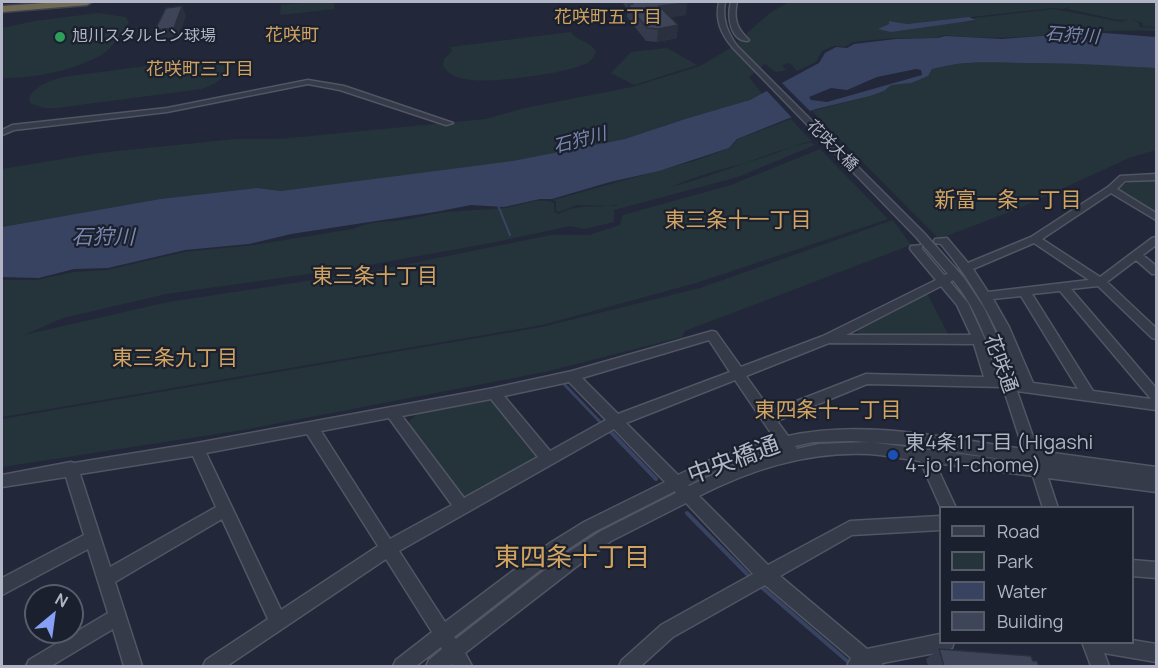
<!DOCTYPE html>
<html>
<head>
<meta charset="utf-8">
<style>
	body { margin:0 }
	#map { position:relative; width:1158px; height:668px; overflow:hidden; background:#222839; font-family:Manrope,sans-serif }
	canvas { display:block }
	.frame { position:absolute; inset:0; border:3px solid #b1b5c5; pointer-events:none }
	.legend { position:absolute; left:939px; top:506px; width:195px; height:138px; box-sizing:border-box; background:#1b202e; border:2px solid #575c6a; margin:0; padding:8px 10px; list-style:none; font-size:18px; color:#b1b5c5 }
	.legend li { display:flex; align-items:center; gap:12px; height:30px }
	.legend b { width:30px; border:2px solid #575c6a }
	.north { position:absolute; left:24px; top:584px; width:60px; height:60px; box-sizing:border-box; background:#1b202e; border:2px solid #575c6a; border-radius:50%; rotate:29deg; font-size:16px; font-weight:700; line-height:24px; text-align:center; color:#b1b5c5 }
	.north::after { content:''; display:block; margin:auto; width:21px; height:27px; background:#879ff4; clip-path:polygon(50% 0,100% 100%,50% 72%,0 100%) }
</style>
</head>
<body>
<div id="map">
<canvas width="1158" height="668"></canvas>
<div class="frame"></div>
<ul class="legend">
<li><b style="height:8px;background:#363b49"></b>Road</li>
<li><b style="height:16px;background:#24343a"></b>Park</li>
<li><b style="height:16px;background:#384362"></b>Water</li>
<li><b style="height:16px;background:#3e4559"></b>Building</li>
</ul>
<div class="north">N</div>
</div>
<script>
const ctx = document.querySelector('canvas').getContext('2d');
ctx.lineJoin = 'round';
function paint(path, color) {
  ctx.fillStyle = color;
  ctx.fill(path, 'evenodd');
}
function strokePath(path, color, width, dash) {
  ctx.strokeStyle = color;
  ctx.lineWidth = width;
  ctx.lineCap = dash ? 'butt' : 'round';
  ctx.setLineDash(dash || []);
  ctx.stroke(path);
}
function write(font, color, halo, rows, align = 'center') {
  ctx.font = font + ' Manrope,"Noto Sans JP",sans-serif';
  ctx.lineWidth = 4.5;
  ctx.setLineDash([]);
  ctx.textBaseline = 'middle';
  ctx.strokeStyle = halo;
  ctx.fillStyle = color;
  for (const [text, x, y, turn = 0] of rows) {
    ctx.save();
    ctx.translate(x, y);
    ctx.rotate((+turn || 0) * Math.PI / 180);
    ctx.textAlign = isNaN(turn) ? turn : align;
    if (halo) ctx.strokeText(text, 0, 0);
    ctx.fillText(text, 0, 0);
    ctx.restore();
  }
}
paint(new Path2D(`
	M311,2H334V9L280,15L281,5Z
	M789,2H1156V27L1142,26L1143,23L1131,19L1139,23V27L1156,28V31C1086,27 1014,44 944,35L936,38H895L853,42L845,47L834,46L822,51L816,62L797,71L790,63L782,65L786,70L776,72L765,64L749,77L762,94C738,107 710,111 684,119C664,125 644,134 624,139C512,169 395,177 281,191L257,188L160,199L2,227V169L99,153L235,139H280L486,119L525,108L632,87L700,66L729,49L771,12ZM1069,6L1068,9L1118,20L1128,19L1121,22L1054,9L975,18V21L881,26L889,25L890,21L907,24L1053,8L1063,9Z
	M98,13L126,17L129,23C121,33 113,48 101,55C74,71 33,78 2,78V28L34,21Z
	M571,32C577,42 590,40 596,52C594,57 592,60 587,63C568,73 494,83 472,80C461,79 449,76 443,66L444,59L452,51L450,47Z
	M667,48L697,65L634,85L611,73L631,52Z
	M192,60L221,63L227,69C224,81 212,85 201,89L57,108H45L30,103L29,98C35,85 51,81 63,77Z
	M994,61L1064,62L1156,68V150L1129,158L1020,208L939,239L812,111L870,96L884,91L891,85L911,83L932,69L946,65Z
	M791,119L811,141C794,145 778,153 762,158C732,167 699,174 671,187C719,175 764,153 811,142L815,145L738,177L614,210V222L585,229L570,226L491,243L358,267L166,294L63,318L24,335L168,302L373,271L551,235H589L620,225L623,215L731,185L820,149L888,219L696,283L542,325L2,417V280H36L74,272L107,270L184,252L254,245L353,229C369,221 386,222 403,220C418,218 433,213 449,212C467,210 486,210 504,208C521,206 538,196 554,203V212L559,214C582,200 608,213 632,199L615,206L577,205L559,212L556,211V202L553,200L694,161L730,148L738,139Z
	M1156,180V213L1117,189L1130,181Z
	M893,220L911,245L685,331L682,337L545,372L243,430L2,467V419L542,327L700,288Z
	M927,293L949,336L860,335L856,329Z
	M493,400L539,458L464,497L407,423L417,414Z`), '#24343a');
paint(new Path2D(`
	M969,17L976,20L891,32L878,29L889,24V21L907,24Z
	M1092,32L1156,37V68C1117,66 1077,63 1037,63C1001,63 967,59 932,69L928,76L911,83L891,85L884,91L870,96L816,109L787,119L737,139L729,148L659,171L610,182L552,199H540L504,207L471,205L435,212L291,234L249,244L185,250L108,268L74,269L39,278L2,277V227L160,199L257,188L281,191L513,161L625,139L685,119L750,100L819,63L825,53L836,47L847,48L854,44L896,39L938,38L945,36L1002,39ZM916,69L921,70L922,75L827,102L811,100L809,97L831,88L847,90L877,77Z`), '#384362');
paint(new Path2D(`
	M781,82L813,114L794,120L765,89Z`), '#222839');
strokePath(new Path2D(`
	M497,203L510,235`), '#384362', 2);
strokePath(new Path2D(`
	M563,383L604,426`), '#384362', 3);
strokePath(new Path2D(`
	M609,430L656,479
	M687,513L752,579
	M759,585L853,666`), '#384362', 4);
const minor = new Path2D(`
	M719,2H725C722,19 727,32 737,46L924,233L964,278L984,308L999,340L1015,386L1019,382C999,329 976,286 941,244L935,243L934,241L935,239L947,238L968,263L1031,237L1108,187L1120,176L1156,174V180L1125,181L1117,189L1156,213V220L1111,193L1042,239L1100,277L1152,238L1156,237V245L1143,255L1156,266V274H1152L1136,260L1107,282L1156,328V339L1152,338L1098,286L1071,289L1156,388V410L1017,391L1038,451L1156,467V479L1043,465L1156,479V492L1048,478L1058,508H1043L1033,476L935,463L956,508H941L920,461C903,459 886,455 869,454C810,451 751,469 699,496L768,565L850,521L940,516V530L852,535L780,576L867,649L940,634V642H954L952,648L946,651L882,663L883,666H847L851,658L765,585L673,637L641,666H619L622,660L661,625L753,574L686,503L611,541L576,567L465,653L472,666H453L452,664L449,666H426L429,660L442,649L441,647L416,666H393L396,660L432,632L386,559L227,666H203L206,660L268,619L222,519L115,582L142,666H124L113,629L51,666H26L29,660L108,613L88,549L2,595V578L84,535L66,477L2,487V475L71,462L74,463L197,443L494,388L572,371L712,331L716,332L741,367L823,336L936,280L911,250L910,248L911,246L922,245V249L944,275L948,274L916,237L733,48C721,34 715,20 719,2ZM1034,243L1089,280L988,292L973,269ZM953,280C976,307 988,343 999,377H997L985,340L968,303L950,282ZM941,286L957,305L971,335H846ZM1060,291L1151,399L1093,391L1032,294ZM1021,296L1078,389L1033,383L1009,327L993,299ZM709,340L730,372L618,414L582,378ZM829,343L974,344L984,377L866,374L771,411L746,376ZM735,380L775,439L712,459L678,475L626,423ZM569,382L606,420L550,451L504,396ZM867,384L1003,387L1023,449C947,438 865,419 788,436L777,421ZM491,399L538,457L464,498L402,416ZM389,418L452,505L390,539L321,431ZM614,429L665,482L584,522L550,543L445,622L399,551ZM307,434L378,546L281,610L206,453ZM852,441L910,445L1028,463L869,442L819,444L797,449L795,446L813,442ZM781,449L783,452C750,459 720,471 689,486L688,485L721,468ZM193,456L216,507L110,567L80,474ZM675,491L676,493L601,531L564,555L456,639L454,637L562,553L594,532Z
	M731,2H737C733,19 737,29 749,40L748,41C730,41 727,16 731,2Z
	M308,80L344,86L453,123L446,125L340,90L308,84L167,112L14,130L2,135V130L12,125L167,108Z
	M1132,560L1156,562V578L1132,576Z
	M1132,640L1156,644V662L1104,653L1109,666H1091L1082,642H1132Z`);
const highway = new Path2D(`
	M59,2H92L87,5L2,12V6Z`);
strokePath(minor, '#515564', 3);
strokePath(highway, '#3e4251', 3);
paint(minor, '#363b49');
paint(highway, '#6f6953');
paint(new Path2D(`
	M623,2H631L686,15L670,17L677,38L657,42L646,41L627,17V9L623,3Z
	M939,649L1033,661L1039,666H928L926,659Z`), '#353b4d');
paint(new Path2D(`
	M687,3L686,15L658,18L659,6Z
	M182,6L186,16L178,37L159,39L155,30Z
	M678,25L677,38L657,42L658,29Z`), '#2b303e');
const building = new Path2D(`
	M631,2H686L687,3L659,6L678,25L658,29L647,28L628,5L633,4Z
	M182,6L174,28L155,30L166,8Z
	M939,649L1031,656L1033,661H1037L1039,666H944Z`);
paint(building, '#3e4559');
strokePath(building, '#2b303e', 1.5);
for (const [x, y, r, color] of [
	[60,37,6,"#2e9e5b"],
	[893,455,6,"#1a4fb4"]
]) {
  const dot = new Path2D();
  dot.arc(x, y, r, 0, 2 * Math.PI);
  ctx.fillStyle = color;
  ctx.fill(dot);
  strokePath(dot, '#1b202e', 2);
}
write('16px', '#b1b5c5', '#1b202e', [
	["旭川スタルヒン球場",72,37]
], 'left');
write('16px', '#b1b5c5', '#1b202e', [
	["花咲大橋",832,146,45]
]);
write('18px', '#d0a361', '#1b202e', [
	["花咲町五丁目",608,18],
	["花咲町三丁目",200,70]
]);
write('18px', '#d0a361', '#1b202e', [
	["花咲町",292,36]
]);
write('italic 18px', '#7a87ac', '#1b202e', [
	["石狩川",1072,36,4],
	["石狩川",580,141,-15]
]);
write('20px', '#b1b5c5', '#1b202e', [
	["花咲通",1000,364,70]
]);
write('20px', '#b1b5c5', '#1b202e', [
	["東4条11丁目 (Higashi",905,443],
	["4-jo 11-chome)",905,466]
], 'left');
write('21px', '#d0a361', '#1b202e', [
	["新富一条一丁目",1008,201],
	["東三条十一丁目",738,221],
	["東三条十丁目",375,277],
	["東三条九丁目",175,359],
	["東四条十一丁目",828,411]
]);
write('italic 21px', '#7a87ac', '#1b202e', [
	["石狩川",103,238]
]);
write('24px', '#b1b5c5', '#1b202e', [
	["中央橋通",734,461,-20]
]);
write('26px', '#d0a361', '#1b202e', [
	["東四条十丁目",572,559]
]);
</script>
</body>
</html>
